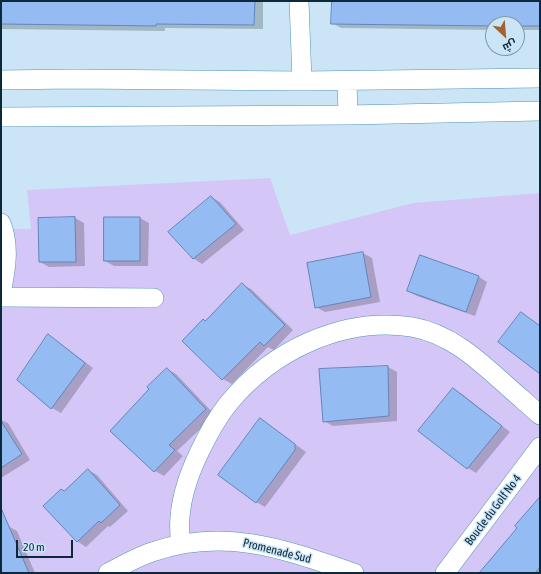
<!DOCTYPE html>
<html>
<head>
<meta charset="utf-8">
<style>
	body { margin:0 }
	#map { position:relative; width:541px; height:574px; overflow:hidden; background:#cbe5f6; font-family:"Asap Condensed",Cairo,sans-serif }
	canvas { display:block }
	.frame { position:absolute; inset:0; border:2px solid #0c2939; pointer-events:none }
	.north { position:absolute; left:485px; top:16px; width:40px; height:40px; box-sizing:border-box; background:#cbe5f6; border:1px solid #7f9aaa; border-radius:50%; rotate:154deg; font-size:11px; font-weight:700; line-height:16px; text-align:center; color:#0c2939 }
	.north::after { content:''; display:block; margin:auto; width:14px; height:18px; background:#a4632e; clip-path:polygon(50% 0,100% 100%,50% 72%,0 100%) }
	.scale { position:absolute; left:16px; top:540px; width:57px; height:18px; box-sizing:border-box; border:2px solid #0c2939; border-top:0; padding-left:5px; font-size:12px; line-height:14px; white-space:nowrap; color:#0c2939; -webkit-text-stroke:3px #cbe5f6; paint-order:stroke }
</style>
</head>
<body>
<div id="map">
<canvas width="541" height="574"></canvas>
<div class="frame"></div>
<div class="north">ش</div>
<div class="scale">20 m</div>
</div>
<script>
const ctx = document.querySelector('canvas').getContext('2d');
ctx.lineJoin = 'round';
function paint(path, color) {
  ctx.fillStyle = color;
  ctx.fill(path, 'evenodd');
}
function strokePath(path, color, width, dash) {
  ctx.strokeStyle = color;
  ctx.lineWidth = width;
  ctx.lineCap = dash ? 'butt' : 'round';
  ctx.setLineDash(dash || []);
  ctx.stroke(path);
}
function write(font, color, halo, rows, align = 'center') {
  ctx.font = font + ' "Asap Condensed",sans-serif';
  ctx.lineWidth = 3;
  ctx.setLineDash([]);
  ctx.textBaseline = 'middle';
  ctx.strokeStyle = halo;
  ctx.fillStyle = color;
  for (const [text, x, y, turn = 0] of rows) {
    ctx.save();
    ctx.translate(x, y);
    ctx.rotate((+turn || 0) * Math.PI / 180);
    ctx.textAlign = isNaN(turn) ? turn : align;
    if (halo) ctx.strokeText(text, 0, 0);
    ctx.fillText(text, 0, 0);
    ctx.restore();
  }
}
paint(new Path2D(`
	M270,178L290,235L413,203L540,193V573H1V229H31L27,190Z`), '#d4c7f7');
paint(new Path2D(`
	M1,1H263V29L165,28V31L1,29Z
	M333,1H540V30H517V24H493V30L341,28L332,23Z
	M211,197L220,202L244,230L202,264L193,258Z
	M75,218L84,223L85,266L49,267L40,262L39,219Z
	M140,218L149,223L148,266H114L105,261Z
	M363,253L372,258L380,302L325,312L316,307Z
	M479,277L487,282L475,316L417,296L408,291Z
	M242,284L251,289L293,330L274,350L268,347L232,384L223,379L183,341L205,322Z
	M49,336L57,341L93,368L61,413L52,408L18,380Z
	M388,367L397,372V421L333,426L324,421Z
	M167,369L176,374L215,415L177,451L183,456L164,476L155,471L151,389Z
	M453,389L462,394L510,432L476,473L468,468L420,431Z
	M260,419L306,452L265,507L256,502Z
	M1,420L8,423L30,460L1,478Z
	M88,470L97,475L128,511L110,527L108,526L86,547L77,541L64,491Z
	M540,502V573H480Z
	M8,526L17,531L35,573H1V529Z`), '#0003');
const building = new Path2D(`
	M1,1H255L254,25L156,24V26L1,24Z
	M332,1H540V26H517V24H493V26L331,24Z
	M211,196L236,224L193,259L168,232Z
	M75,217L76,262H39L38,218Z
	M104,217H140V261H104Z
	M363,252L371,297L315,308L307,263Z
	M420,255L479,276L466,312L407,291Z
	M242,283L285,325L264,346L260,342L222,380L182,341L203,319L205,321Z
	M521,312L540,326V374L498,342Z
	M48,334L85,363L51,409L17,380Z
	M388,366L389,416L323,422L319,369Z
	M167,368L206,409L169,445L175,450L154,472L110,431L149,389L147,387Z
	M453,388L502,426L467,469L418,431Z
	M260,418L295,444V450L256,503L218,475Z
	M1,421L22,454L1,468Z
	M88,469L120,505L101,523L99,521L77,542L43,506L61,489L64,491Z
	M540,497V567L535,573H479L517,528L515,526Z
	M1,508L29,573H1Z`);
paint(building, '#94bbf2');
strokePath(building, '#6286bb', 1);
const minor = new Path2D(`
	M299,1L302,81
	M1,80L73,79L302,81L540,78
	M347,81L348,115
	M1,117L348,115L540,111
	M1,223C10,245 6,270 1,293
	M1,297L154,298
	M181,544C176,514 186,480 199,453C207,436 216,419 228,404C271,351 343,316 412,327C451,334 478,360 506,385C517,395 529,405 540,415
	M108,573C123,565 137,557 152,552C225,527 284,549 354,573
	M445,573L540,447`);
strokePath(minor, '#5092ba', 20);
strokePath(minor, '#fff', 19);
write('12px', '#0c2939', '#cbe5f6', [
	["Boucle du Golf No 4",493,510,-53],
	["Promenade Sud",277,551,14]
]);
</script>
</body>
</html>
